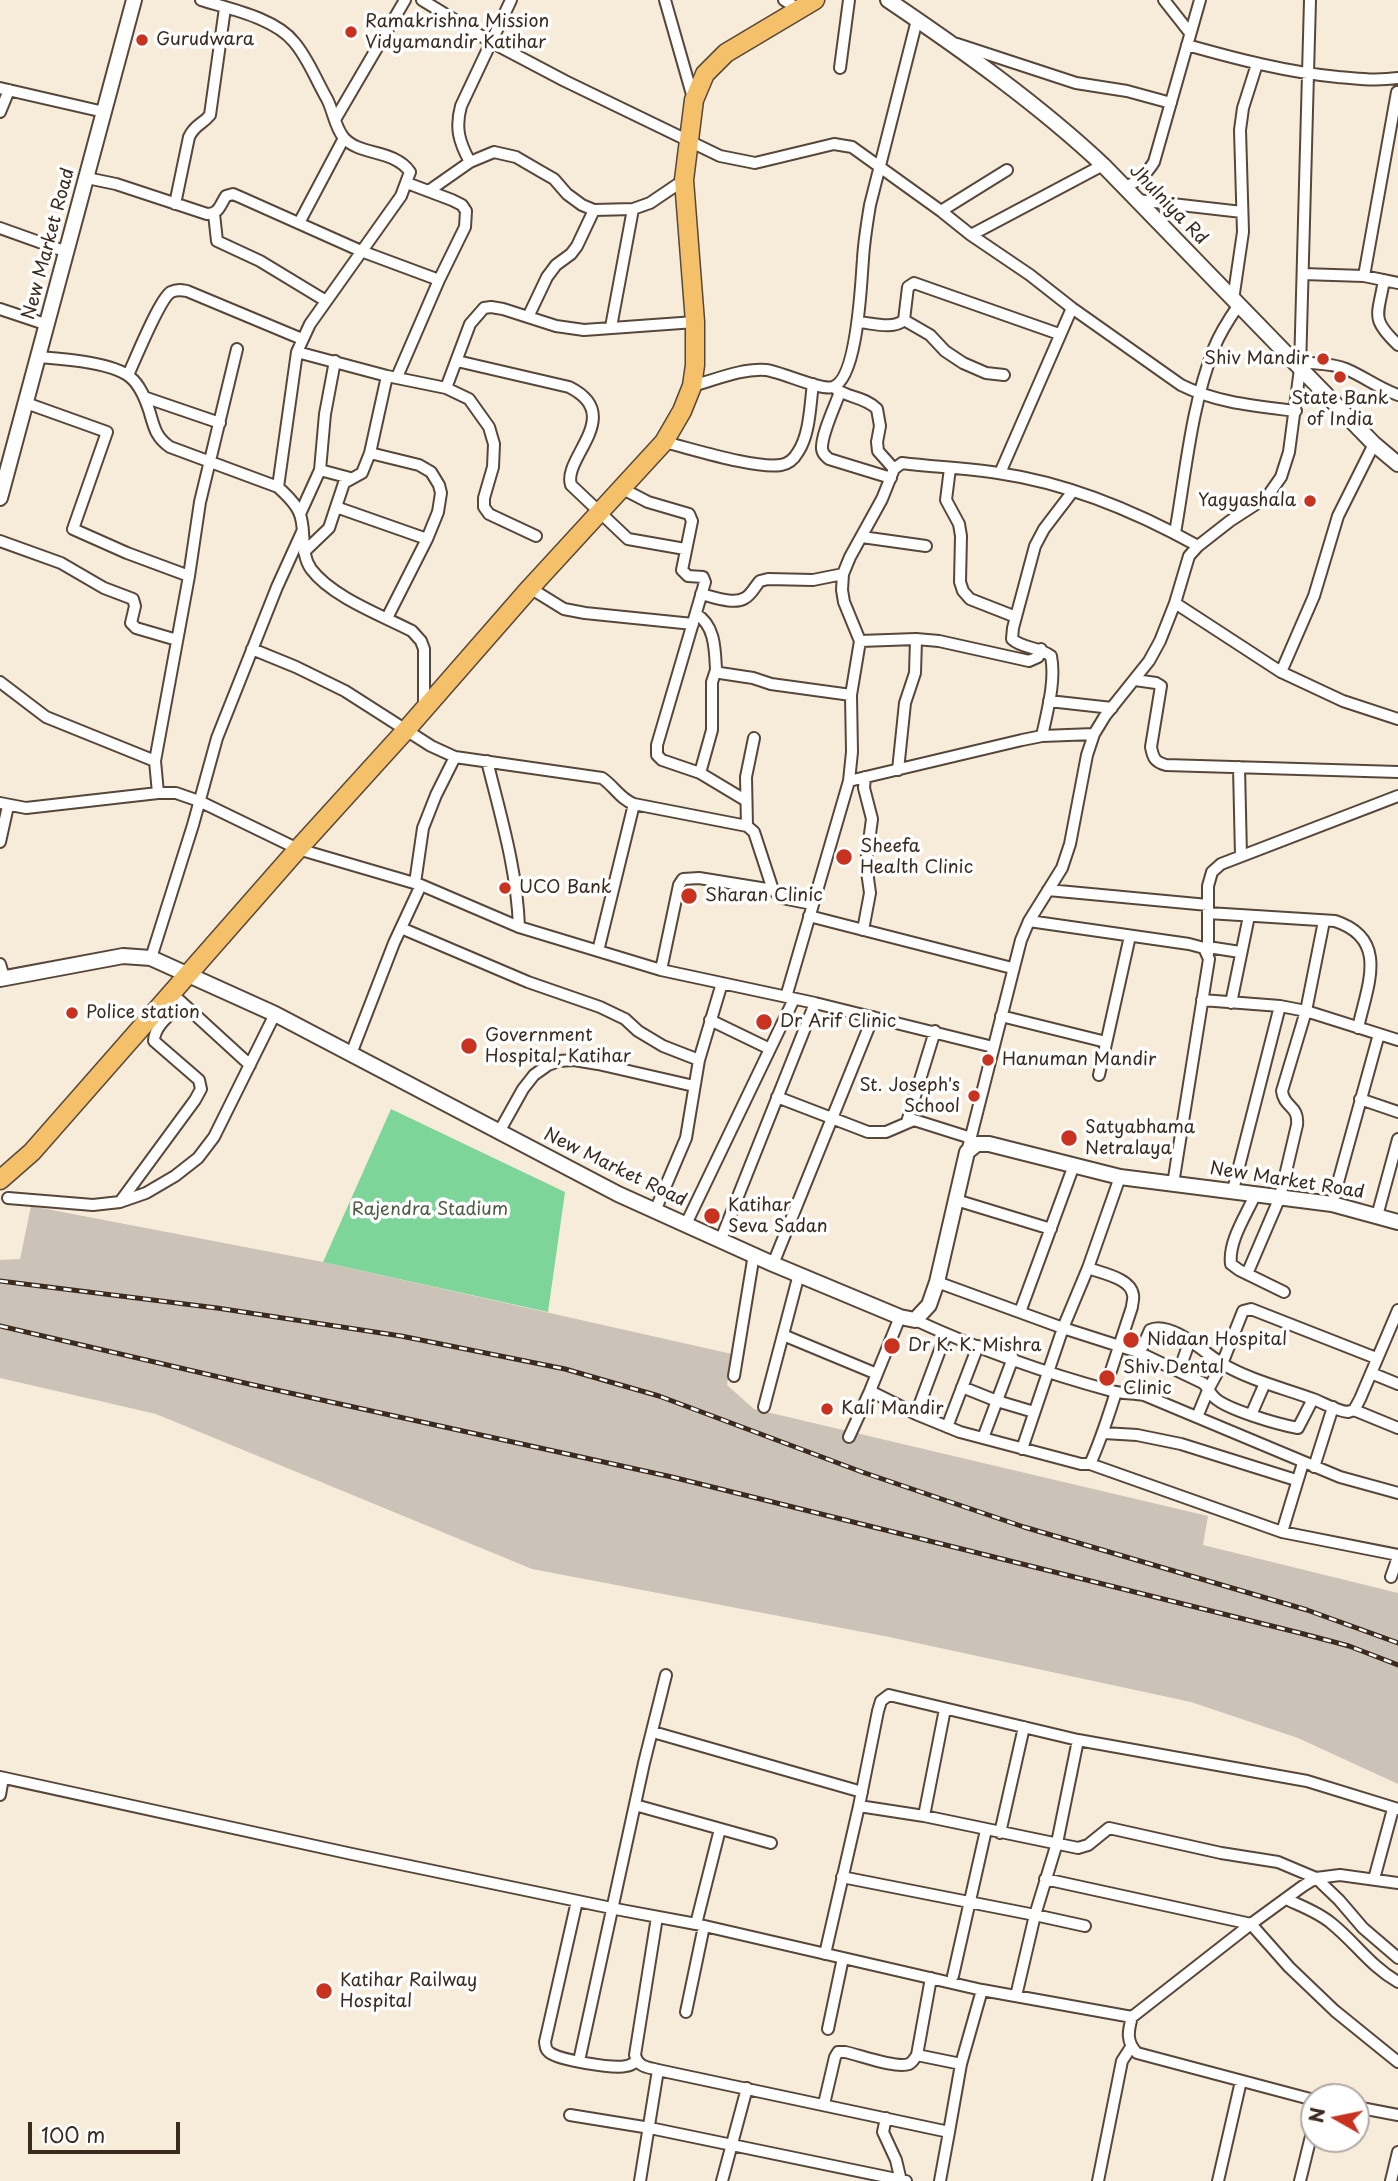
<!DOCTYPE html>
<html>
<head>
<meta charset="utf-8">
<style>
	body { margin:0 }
	#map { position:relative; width:1398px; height:2181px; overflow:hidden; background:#f7ecd9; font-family:"Playpen Sans",sans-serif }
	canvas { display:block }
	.north { position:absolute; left:1300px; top:2083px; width:70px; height:70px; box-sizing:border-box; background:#fff; border:2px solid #b1aaa5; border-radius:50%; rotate:279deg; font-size:19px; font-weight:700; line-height:28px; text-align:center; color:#3b2a1e }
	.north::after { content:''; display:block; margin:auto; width:24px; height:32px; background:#c8321e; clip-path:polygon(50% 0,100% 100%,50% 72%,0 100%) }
	.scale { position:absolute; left:28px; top:2122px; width:152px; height:32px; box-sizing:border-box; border:4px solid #3b2a1e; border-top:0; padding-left:9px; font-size:21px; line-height:24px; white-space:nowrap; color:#3b2a1e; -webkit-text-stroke:5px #fff; paint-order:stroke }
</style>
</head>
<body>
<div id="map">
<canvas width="1398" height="2181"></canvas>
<div class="north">N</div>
<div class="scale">100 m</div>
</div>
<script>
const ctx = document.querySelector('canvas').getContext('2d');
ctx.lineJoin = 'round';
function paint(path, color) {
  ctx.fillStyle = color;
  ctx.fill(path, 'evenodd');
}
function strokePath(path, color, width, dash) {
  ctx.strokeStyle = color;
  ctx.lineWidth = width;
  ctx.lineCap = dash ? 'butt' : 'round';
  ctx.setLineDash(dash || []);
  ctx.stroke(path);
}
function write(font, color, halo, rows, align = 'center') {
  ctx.font = font + ' "Playpen Sans",sans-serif';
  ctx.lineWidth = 7;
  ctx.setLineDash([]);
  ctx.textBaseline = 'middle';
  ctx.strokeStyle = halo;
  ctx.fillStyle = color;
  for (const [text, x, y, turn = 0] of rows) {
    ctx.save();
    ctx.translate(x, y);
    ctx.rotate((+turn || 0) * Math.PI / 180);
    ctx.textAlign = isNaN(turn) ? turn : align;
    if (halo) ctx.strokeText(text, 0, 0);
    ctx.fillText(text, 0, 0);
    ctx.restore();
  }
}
paint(new Path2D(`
	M31,1206L323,1262L732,1354L727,1385L754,1409L1208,1516L1203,1545L1398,1593V1784L1298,1738L1191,1702L889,1637L532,1569L156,1414L0,1378V1260L20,1259Z`), '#cbc3b8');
paint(new Path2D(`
	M391,1109L565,1192L548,1312L323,1262Z`), '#7dd599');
const minor = new Path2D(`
	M201,0C230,9 275,18 294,42C308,58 316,80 327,99C333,110 335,128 344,138C360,156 394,149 410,172L401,196L310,324L297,352L278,487
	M422,0L491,42L565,81L720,156L755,163L834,144L852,147L941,211L971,235L1030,275L1072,308L1181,385C1217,403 1256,406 1296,411
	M665,0L693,98
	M784,0L799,9
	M1164,0L1190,33
	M957,44L1076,83L1127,91L1171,103
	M1187,45C1237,59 1286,72 1338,77C1359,79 1377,81 1398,78
	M840,68L849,0
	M0,88L104,112
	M0,112L9,90
	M336,118L405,0
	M470,162C459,142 455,128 461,106L511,0
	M87,178L116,184L207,214C219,214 220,205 226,196L233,194L240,197L361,251L439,280
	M1124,188C1138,181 1146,175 1154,162L1200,0
	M430,190L470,162L494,152L516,157L540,171L554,179L567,194L582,205L594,210L633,209L650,203L684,180
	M1137,200L1242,212
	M175,204L189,137C195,124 202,125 210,115L225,8
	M941,211L1007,170
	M214,214L217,241L260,261L326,301
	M299,223L344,138
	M0,228L67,252
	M971,235L1103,165
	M1303,274L1364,276L1398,283
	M1364,276L1397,92
	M1384,280C1378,316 1370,318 1398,345
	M1233,300L1243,232L1240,130L1243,108L1257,64
	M0,309L48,325
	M528,317L547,277L556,265L571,254L577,246L594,210
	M904,320L930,335L945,351L963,363L986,373L1004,375
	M858,322C872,323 893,330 904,320L908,287L914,283L1059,334
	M611,327L633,209
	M297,352L387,376L446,388L469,399L489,427L494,444L493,467L484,498V507L489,514L536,536
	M39,357C62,359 112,362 130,377C140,385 145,398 149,410C154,426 155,437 170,447L278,487C286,495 294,501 299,512C307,529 299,552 311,569C332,597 381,615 412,631L421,641L424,649V709
	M457,361L569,387C626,415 562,458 571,485L628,539L685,549
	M1300,362C1316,364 1332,363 1346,369C1365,377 1378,388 1398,395
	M128,375C135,360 160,298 171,292C177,289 182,290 187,291L302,339
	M397,377L439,280L465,227L466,211L462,205L452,200L407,183
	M692,386C715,380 742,368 766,370C782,372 821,391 833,387C858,378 861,282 863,259C864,241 867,223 870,205L917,20
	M446,388L470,324L484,308L491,307L503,309L556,326L584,330L695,322
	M836,389C849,398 865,397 877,409L880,426L877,442L878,451L894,469
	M840,392C835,406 821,435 822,449C823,455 825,455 829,459L891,478
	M144,397L220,423
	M26,403L107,432L73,529L127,553L189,576
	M664,442C693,449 755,469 781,465C788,464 794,459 798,452C810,434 810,405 813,384
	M370,453L419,465L431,472L439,485L441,493L438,512L427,539L387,618
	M950,468L946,500L959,524L961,536L960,582L963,591L970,599L1016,617
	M320,470L350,478
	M1000,473L1072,308
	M621,488L648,502L689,514L692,521L682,570L688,576L703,577L705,582L657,745V755L662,760L700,773L745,800
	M336,507L427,539
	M300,514L320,470L325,414L335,361
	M1175,533C1186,471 1191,407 1214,348C1220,333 1229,319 1238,306
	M862,537L926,546
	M0,541L61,563L104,588L133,599L135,606L131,623L136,628L177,640
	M304,552L329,528L344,483L362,473L370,453L387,376
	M530,588L564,609L585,613L693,624
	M701,594C714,597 734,605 745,598C752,594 755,586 760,581L768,579L813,580L843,574
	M1175,603L1281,672L1343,701L1398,719
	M696,614C715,625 715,649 716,670L720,673L753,678L771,684L851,695
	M860,641L916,639L939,641L1029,661L1038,657L1041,649
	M252,649L296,667L345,691L431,746L455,757L602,778C614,786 620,799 634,804L747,826L754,832L773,890L782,898L812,904
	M1281,672L1314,596L1338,516L1374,444
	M1135,680L1156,683L1161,686L1151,747C1153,758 1155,762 1166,765L1398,772
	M0,682L46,717L155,761
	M1049,701L1112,708
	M1042,736C1047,712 1056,681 1051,656C1037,646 1023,649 1012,639L1013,628L1035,546L1044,529L1073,491
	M487,761C501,817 517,870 519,927
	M1239,767L1241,856
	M898,770L905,703L915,673L916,639
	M700,773L712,730V682L716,670
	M849,781L1022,740L1042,736L1094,734
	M158,793L155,761L189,576L200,502L237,349
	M0,803L26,808L158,793H176L199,801L298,849L421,885L519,927L661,970L815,1003L993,1047
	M747,826L746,777L754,738
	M0,842L8,806
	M415,883L423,828L436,795L455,757
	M1048,890L1208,905
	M1208,913L1335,921C1390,939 1367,986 1358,1028
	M809,916L1012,968
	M1029,921L1189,944L1204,948L1209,959L1173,1184
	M401,928L528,982L600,1007L625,1019L638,1031L663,1046L699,1060
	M863,930L870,893L866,864L872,819L864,788L865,777
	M1208,947L1240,952
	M598,951L634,804
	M1208,954V886L1212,872L1221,864L1398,796
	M151,958L193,825L217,738L277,587L302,532
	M0,964L4,977
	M661,970L679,885L683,879L699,878L773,890
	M786,997L849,781L852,752L851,695L860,641L844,602L842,590L843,574L850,557L882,499L894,469L902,463C934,467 966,468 998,473C1067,483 1137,512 1198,546
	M179,1000L250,1065
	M1202,1000L1280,1006L1306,1011L1398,1040
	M1231,1003L1249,916
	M1001,1016L1106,1042
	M710,1020L770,1049
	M351,1054L394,943L421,885
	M1099,1075L1130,936
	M777,1097L868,1132H886L914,1120L971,1138
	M1360,1099L1398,1112
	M907,1122L935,1031
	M499,1132L523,1089L534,1075L548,1065L559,1061L574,1060L598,1064L694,1086
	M967,1152L1021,940L1029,921L1062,868L1070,844L1087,755L1094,734L1105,716L1149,661L1160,641L1175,603L1189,556L1198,546L1230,521L1267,497L1281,477L1289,452L1300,369L1310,0
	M1233,1190L1280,1006
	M1256,1193C1247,1214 1228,1241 1231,1264L1239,1270L1284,1292
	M8,1198L93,1205L120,1202L146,1193L175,1176L198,1158L214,1137L275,1014
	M956,1200L1051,1229
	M120,1202L195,1100L201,1089L199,1080L154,1041C154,1026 171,1014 182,1003
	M1332,1204L1379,1034
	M655,1211L686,1138L699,1060L722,983
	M1377,1216L1398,1139
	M686,1224L794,999
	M721,1239L815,1003
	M773,1264L873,1017
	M1088,1268C1101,1273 1131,1278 1133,1295C1134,1299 1132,1303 1132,1307L1105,1389
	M1247,1274L1280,1197L1297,1125C1299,1105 1284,1108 1282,1091L1306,1011L1324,921
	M937,1282L1063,1328L1138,1352L1143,1346L1150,1330C1170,1320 1205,1353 1221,1363C1249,1380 1283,1388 1313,1399C1324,1403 1336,1411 1348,1412L1354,1410L1360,1399L1398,1310
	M1020,1312L1074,1165
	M915,1320C978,1349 1045,1373 1112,1391C1123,1394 1133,1393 1144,1395L1340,1477L1398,1493
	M783,1335L877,1374
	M1138,1352L1203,1383C1208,1387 1209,1392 1213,1396C1223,1409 1281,1425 1298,1428L1313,1399
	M1179,1371L1190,1340
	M1371,1373L1398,1384
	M734,1376L754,1254
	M962,1387L997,1401L1034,1412
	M870,1391L916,1414L960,1432L1081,1464H1090C1101,1440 1108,1417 1116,1392
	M764,1407L799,1274
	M1354,1410L1398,1428
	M916,1414L946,1334
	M1251,1415L1265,1383
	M1197,1417L1209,1388L1222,1364L1243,1311L1251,1309L1376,1358
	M947,1427L978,1346
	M1104,1433L1137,1435L1181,1444L1296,1480
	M849,1437L870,1391L900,1317
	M983,1438L1013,1358
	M1022,1449L1063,1328L1088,1268L1120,1177
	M1090,1464L1282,1532L1398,1555
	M1314,1467L1333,1407
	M1282,1532L1303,1463
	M1391,1577L1398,1557
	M653,1732L862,1792
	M0,1777L352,1854L621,1910L696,1924L982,1990L1132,2017L1251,1924L1303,1886L1316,1878L1340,1875L1398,1883
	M0,1795L3,1778
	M635,1805L771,1843
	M1398,1809L1307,1781L1078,1740L889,1695L881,1701L878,1711L859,1806L924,1816L1078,1848L1088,1845L1109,1828L1221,1853L1278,1862L1316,1878L1339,1900L1363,1928L1398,1958
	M924,1816L945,1709
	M1000,1833L1024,1727
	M842,1877L1035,1915L1085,1926
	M1045,1879L1251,1924L1289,1967L1335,2011L1398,2062
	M1374,1879L1393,1809
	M1286,1899C1301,1906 1318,1912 1331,1923C1355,1942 1370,1966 1398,1982
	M577,1901L545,2042C546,2047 545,2049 549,2052C557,2060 614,2069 626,2066C630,2066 633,2063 636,2062
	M657,1917L635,2055C638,2067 647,2067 658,2070L949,2132L961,2064L982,1990
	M696,1924L720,1829
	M825,1954L859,1806
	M953,1976L986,1830
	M931,1978L917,2055L961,2064
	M1016,1996L1035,1915L1057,1843L1078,1740
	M686,2012L704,1926
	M1132,2017C1128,2031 1126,2042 1137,2053L1314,2100
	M828,2029L843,1958
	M579,2061L644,1763L666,1675
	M824,2104L835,2057L838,2052H845C860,2055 896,2069 909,2064C913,2062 914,2059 917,2055
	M1356,2107L1398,2115
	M570,2115L650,2128L906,2181
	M886,2118L883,2132L896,2160L901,2181
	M640,2181L658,2070
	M722,2181L747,2088
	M940,2181L949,2132
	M1098,2181L1122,2061L1131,2047
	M1218,2181L1241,2081
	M1300,2181L1314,2124
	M1391,2181L1398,2152`);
const tertiary = new Path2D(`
	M888,0C962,50 1038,104 1103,165L1374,444L1398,464
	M0,498L134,0
	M0,979L123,956L151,958L275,1014L618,1194L773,1264L900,1317L915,1320L929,1305L937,1282L967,1152L977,1144H989L1120,1177L1332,1204L1398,1222`);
const trunk = new Path2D(`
	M0,1180L32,1152L298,849L406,730L530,588L664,442L682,411L692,386L695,365V322L684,180L694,100L705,74L726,53L815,0`);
strokePath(minor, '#57473a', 14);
strokePath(tertiary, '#57473a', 18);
strokePath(trunk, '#57473a', 21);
strokePath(minor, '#fff', 10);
strokePath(tertiary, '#fff', 14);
strokePath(trunk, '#f4c16a', 18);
const rail = new Path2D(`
	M0,1281L217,1308L401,1336L565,1369L659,1396L862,1472L1024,1527L1307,1610L1398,1643
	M0,1326L249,1384L672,1477L1300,1633L1349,1646L1398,1665`);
strokePath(rail, '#3b2a1e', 5);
strokePath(rail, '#fff', 2.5, [8]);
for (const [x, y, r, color] of [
	[351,32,7,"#c8321e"],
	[142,40,7,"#c8321e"],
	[1323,359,7,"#c8321e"],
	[1340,377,7,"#c8321e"],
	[1310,501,7,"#c8321e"],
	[844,857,9,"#c8321e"],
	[505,888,7,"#c8321e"],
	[689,896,9,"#c8321e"],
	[72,1013,7,"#c8321e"],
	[764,1022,9,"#c8321e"],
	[469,1046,9,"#c8321e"],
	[988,1060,7,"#c8321e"],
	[974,1096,7,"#c8321e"],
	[1069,1138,9,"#c8321e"],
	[712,1216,9,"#c8321e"],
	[1131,1340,9,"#c8321e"],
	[892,1346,9,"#c8321e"],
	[1107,1378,9,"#c8321e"],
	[827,1409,7,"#c8321e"],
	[324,1991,9,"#c8321e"]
]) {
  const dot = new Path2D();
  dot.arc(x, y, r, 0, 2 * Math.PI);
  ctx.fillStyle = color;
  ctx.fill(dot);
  strokePath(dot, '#fff', 2.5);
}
write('18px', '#3b2a1e', '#fff', [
	["Ramakrishna Mission",365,22],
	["Vidyamandir Katihar",365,43],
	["Gurudwara",156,40],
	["Shiv Mandir",1309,359,"right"],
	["State Bank",1340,399,"center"],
	["of India",1340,420,"center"],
	["Yagyashala",1296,501,"right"],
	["Sheefa",860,847],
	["Health Clinic",860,868],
	["UCO Bank",519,888],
	["Sharan Clinic",705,896],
	["Police station",86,1013],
	["Dr Arif Clinic",780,1022],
	["Government",485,1036],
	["Hospital, Katihar",485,1057],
	["Hanuman Mandir",1002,1060],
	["St. Joseph's",960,1086,"right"],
	["School",960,1107,"right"],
	["Satyabhama",1085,1128],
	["Netralaya",1085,1149],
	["Katihar",728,1206],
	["Seva Sadan",728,1227],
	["Nidaan Hospital",1147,1340],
	["Dr K. K. Mishra",908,1346],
	["Shiv Dental",1123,1368],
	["Clinic",1123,1389],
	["Kali Mandir",841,1409],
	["Katihar Railway",340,1981],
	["Hospital",340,2002]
], 'left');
write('18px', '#3b2a1e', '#fff', [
	["Jhulniya Rd",1168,205,46],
	["New Market Road",49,244,-75],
	["New Market Road",615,1168,26],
	["New Market Road",1287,1181,9]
]);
write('18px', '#4f5d43', '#fff', [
	["Rajendra Stadium",430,1210]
]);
</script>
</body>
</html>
